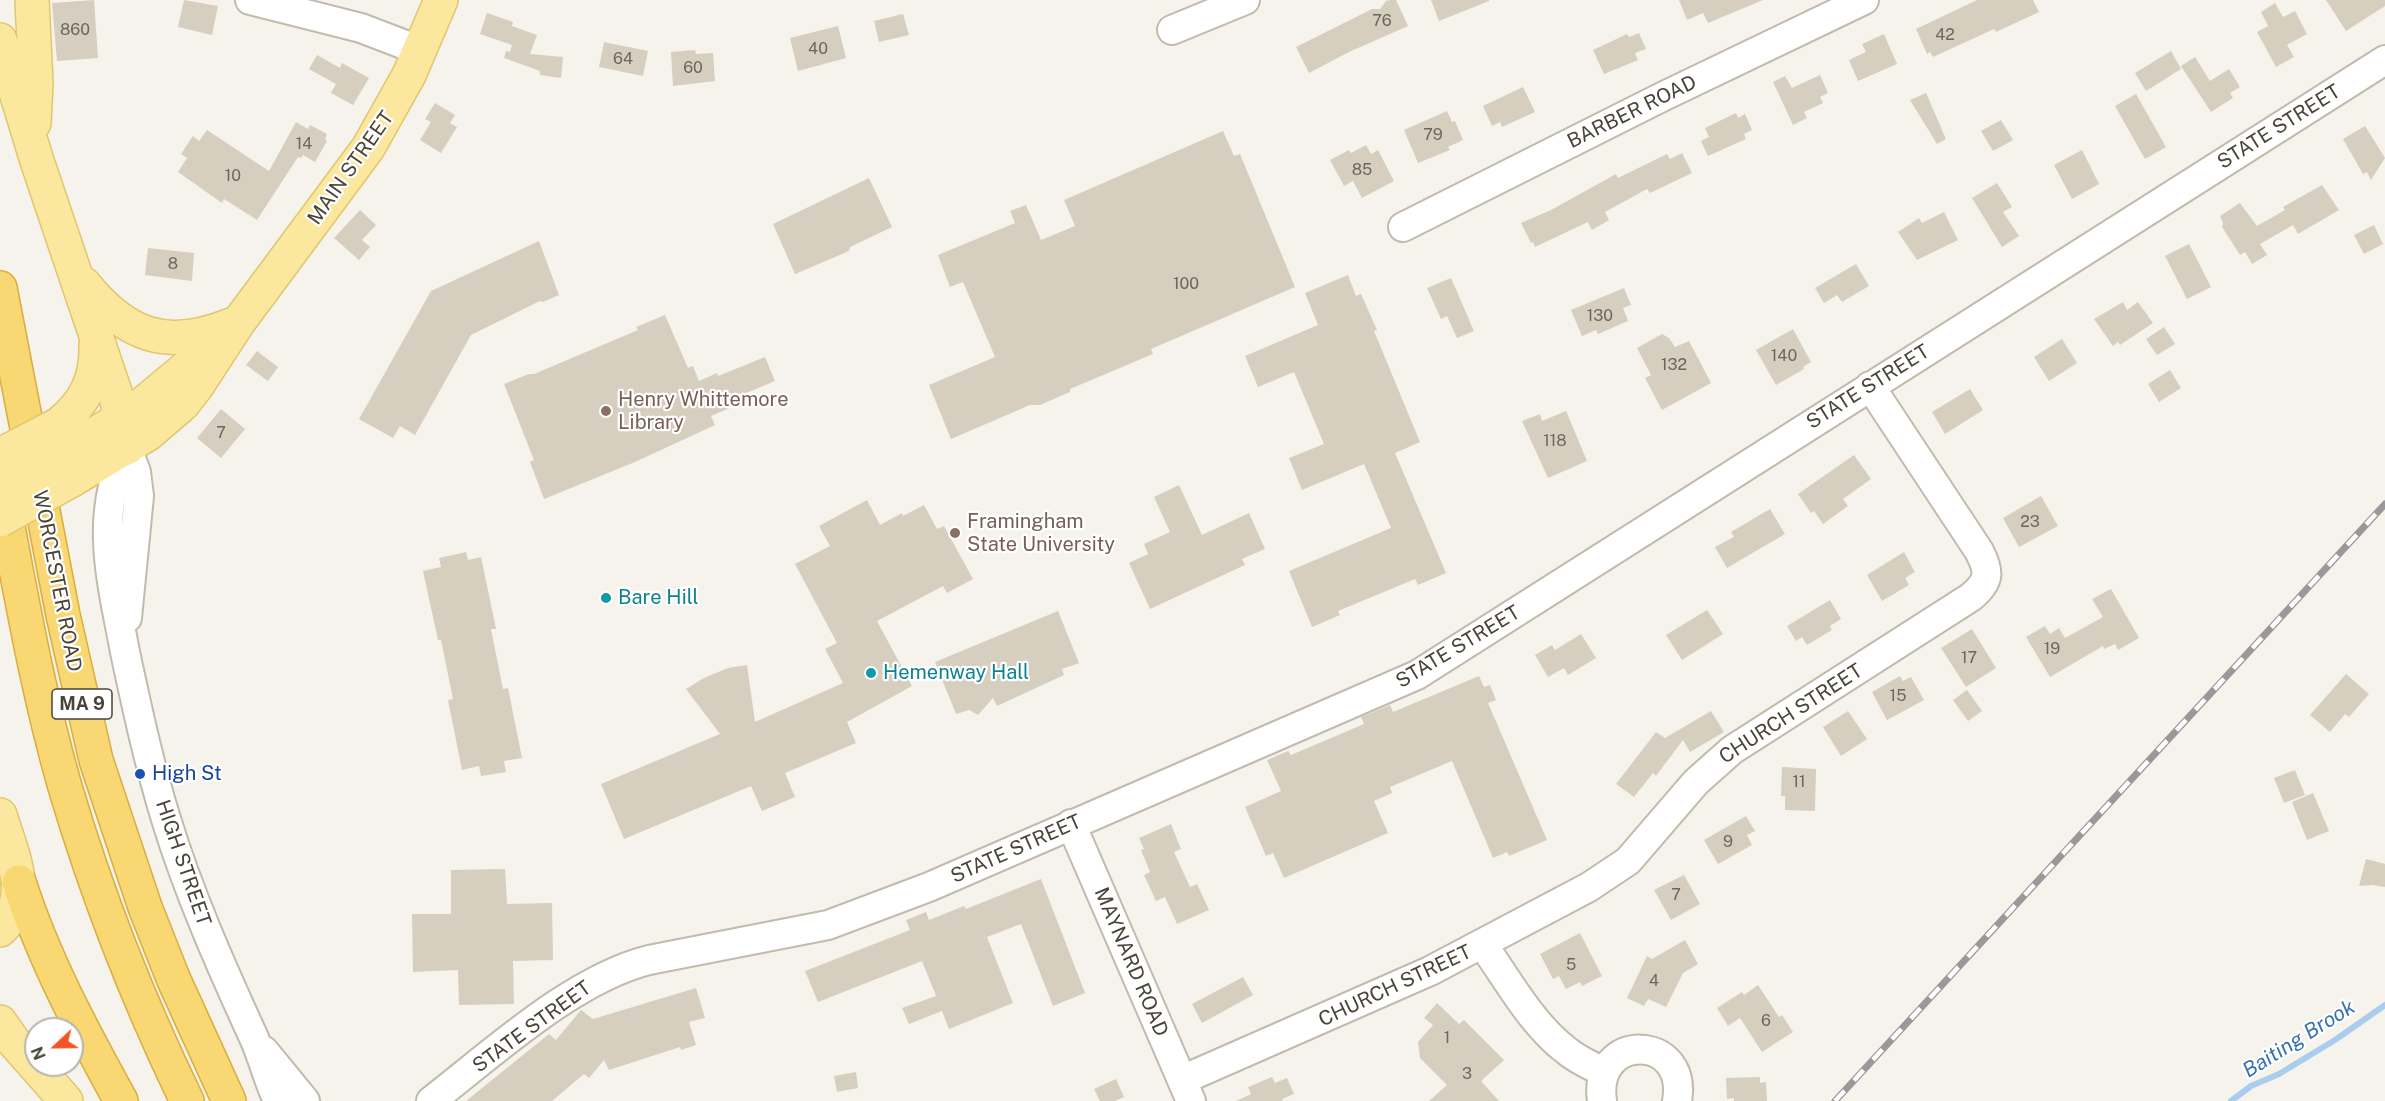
<!DOCTYPE html>
<html>
<head>
<meta charset="utf-8">
<style>
	body { margin:0 }
	#map { position:relative; width:2385px; height:1101px; overflow:hidden; background:#f5f3eb; font-family:"Public Sans",sans-serif }
	canvas { display:block }
	.north { position:absolute; left:24px; top:1017px; width:60px; height:60px; box-sizing:border-box; background:#fff; border:2px solid #b6b4b0; border-radius:50%; rotate:248deg; font-size:16px; font-weight:700; line-height:24px; text-align:center; color:#494439 }
	.north::after { content:''; display:block; margin:auto; width:21px; height:27px; background:#f25524; clip-path:polygon(50% 0,100% 100%,50% 72%,0 100%) }
</style>
</head>
<body>
<div id="map">
<canvas width="2385" height="1101"></canvas>
<div class="north">N</div>
</div>
<script>
const ctx = document.querySelector('canvas').getContext('2d');
ctx.lineJoin = 'round';
function strokePath(path, color, width, dash) {
  ctx.strokeStyle = color;
  ctx.lineWidth = width;
  ctx.lineCap = dash ? 'butt' : 'round';
  ctx.setLineDash(dash || []);
  ctx.stroke(path);
}
function paint(path, color) {
  ctx.fillStyle = color;
  ctx.fill(path, 'evenodd');
}
function write(font, color, halo, rows, align = 'center') {
  ctx.font = font + ' "Public Sans",sans-serif';
  ctx.lineWidth = 4.5;
  ctx.setLineDash([]);
  ctx.textBaseline = 'middle';
  ctx.strokeStyle = halo;
  ctx.fillStyle = color;
  for (const [text, x, y, turn = 0] of rows) {
    ctx.save();
    ctx.translate(x, y);
    ctx.rotate((+turn || 0) * Math.PI / 180);
    ctx.textAlign = isNaN(turn) ? turn : align;
    if (halo) ctx.strokeText(text, 0, 0);
    ctx.fillText(text, 0, 0);
    ctx.restore();
  }
}
strokePath(new Path2D(`
	M2231,1101L2251,1086L2279,1074L2335,1040L2385,1005`), '#aacdee', 6);
paint(new Path2D(`
	M94,0L98,58L57,61L52,3Z
	M184,0L218,6L212,35L178,27Z
	M1391,0H1396L1408,26L1349,52L1309,73L1296,47L1372,9H1380L1386,1Z
	M1431,0H1489V1L1439,21Z
	M1679,0H1763L1708,23L1703,13L1687,20Z
	M1977,0H2033L2039,12L1996,32L1994,29L1933,57L1930,52L1927,54L1916,29Z
	M2326,0H2385V6L2346,31Z
	M2275,3L2283,17L2295,11L2307,34L2287,45L2294,57L2276,67L2257,32L2268,26L2261,12Z
	M487,13L513,22L512,26L537,35L530,54L563,57L561,78L540,75V71L504,58L506,51L510,52L512,45L480,34Z
	M903,14L909,35L879,42L874,21Z
	M838,26L846,58L798,71L790,38Z
	M1639,33L1646,49L1635,53L1638,60L1604,74L1593,50L1627,34L1629,37Z
	M1884,34L1897,64L1858,81L1849,60L1866,52L1862,44Z
	M604,42L648,51L643,76L599,67Z
	M695,50L696,54L713,53L715,81L673,86L671,52Z
	M2171,51L2181,69L2146,91L2135,73Z
	M317,55L340,68L342,63L369,78L353,105L331,93L336,84L309,69Z
	M2195,57L2210,81L2229,69L2240,87L2230,93L2233,98L2211,112L2181,66Z
	M1820,75L1828,93L1820,97L1823,103L1804,112L1807,118L1793,125L1773,82L1785,76L1792,88Z
	M1523,87L1535,112L1502,127L1500,122L1492,126L1483,106Z
	M1926,93L1946,139L1937,144L1910,100Z
	M2136,94L2166,147L2145,159L2115,106Z
	M435,103L455,115L450,123L457,127L441,153L420,140L431,122L425,119Z
	M1447,111L1452,122L1455,121L1463,140L1448,147L1450,150L1418,163L1404,130Z
	M1736,113L1738,118L1745,114L1752,130L1744,134L1746,139L1708,156L1701,141L1709,137L1705,128Z
	M2001,120L2013,140L1993,151L1981,131Z
	M296,122L308,129L310,125L327,134L325,139L327,141L315,162L303,155L301,158L298,157L257,220L224,199L222,203L178,172L187,158L181,154L193,136L199,141L207,130L269,171Z
	M2365,126L2385,158L2371,180L2367,172L2363,174L2343,139Z
	M1223,131L1234,156L1240,154L1295,287L1151,349L1153,354L1070,389V392L1040,405H1030L951,439L929,385L995,357L963,282L950,287L938,255L1015,223L1010,211L1026,205L1041,240L1075,226L1064,200Z
	M1366,145L1371,154L1378,150L1394,181L1362,198L1353,181L1344,186L1330,160L1349,150L1351,153Z
	M2082,150L2099,184L2072,199L2054,165Z
	M1682,153L1692,173L1650,193L1647,189L1605,212L1609,220L1592,230L1588,222L1535,247L1533,242L1531,243L1521,223L1551,210L1616,174L1618,178L1667,154L1670,159Z
	M869,178L892,227L850,247L849,251L795,274L773,224Z
	M1997,183L2012,207L2003,212L2019,236L2002,247L1972,198Z
	M2322,185L2339,210L2298,234L2293,225L2260,244L2267,255L2252,264L2245,252L2240,255L2222,227L2223,223L2220,216L2240,203L2257,226L2285,210L2283,207Z
	M360,210L376,225L362,240L370,247L359,260L334,238Z
	M1944,212L1958,240L1917,260L1898,232L1919,218L1922,223Z
	M2374,225L2383,244L2364,254L2354,235Z
	M539,241L559,295L543,302L540,301L471,335L415,435L400,426L393,438L359,419L431,291Z
	M2189,244L2211,287L2187,299L2165,256Z
	M148,248L194,253L192,281L145,275Z
	M1856,264L1869,286L1842,302L1837,295L1824,303L1815,288Z
	M1348,275L1356,296L1361,294L1377,330L1374,331L1420,442L1395,453L1446,573L1418,585L1415,579L1338,611L1340,615L1312,627L1289,571L1391,528L1364,464L1302,490L1289,458L1324,444L1294,372L1258,387L1245,356L1318,325L1305,293Z
	M1451,278L1474,331L1457,338L1447,316L1441,319L1427,288Z
	M1624,288L1631,305L1623,308L1628,321L1598,334L1596,330L1582,336L1571,310Z
	M2123,302L2127,310L2138,302L2153,323L2120,345L2118,342L2113,346L2094,319Z
	M665,315L688,368L693,366L699,381L717,373L718,376L765,357L775,381L727,401L730,408L711,416L715,425L635,462L544,499L530,462L534,460L504,384L529,374H534L638,330L636,327Z
	M2164,327L2175,344L2157,355L2146,339Z
	M1793,329L1811,362L1803,367L1804,369L1776,385L1756,350Z
	M1662,334L1669,338L1675,347L1689,341L1711,383L1662,410L1645,378L1651,375L1637,348Z
	M2062,339L2077,363L2049,381L2034,357Z
	M257,351L278,367L268,381L246,365Z
	M2170,370L2181,388L2159,402L2148,384Z
	M1970,389L1983,410L1945,434L1932,412Z
	M221,409L245,429L221,458L197,438Z
	M1566,411L1587,461L1548,478L1522,421L1540,414L1542,421Z
	M1854,455L1871,479L1843,499L1848,506L1823,524L1814,511L1811,513L1798,494Z
	M1179,485L1202,535L1249,513L1265,549L1242,559L1245,565L1150,609L1129,563L1148,554L1144,544L1170,532L1154,497Z
	M2041,496L2058,526L2019,547L2003,518Z
	M867,500L880,525L902,513L903,516L924,505L937,529L944,526L973,579L947,593L943,586L877,621L912,686L847,722L856,743L785,773L795,797L762,811L751,786L624,839L601,784L720,734L686,689L704,678L728,668L747,665L755,722L843,683L825,649L837,643L795,564L830,546L819,526Z
	M1770,509L1785,534L1727,568L1715,547L1734,537L1731,532Z
	M466,552L468,560L481,557L496,629H491L503,689L508,688L522,758L504,761L506,772L481,776L479,766L462,770L448,700L453,699L441,640H438L423,571L441,567L439,558Z
	M1904,552L1915,572L1905,578L1909,585L1882,601L1867,575Z
	M2111,589L2139,638L2118,650L2115,644L2104,649L2103,646L2050,677L2026,637L2045,626L2050,634L2059,628L2065,638L2103,617L2092,599Z
	M1830,600L1841,619L1830,626L1832,630L1807,645L1802,637L1796,641L1787,626Z
	M1707,610L1723,634L1682,660L1666,635Z
	M1058,611L1079,663L1062,669L1064,675L997,706L993,698L978,715L969,710L956,714L935,662Z
	M1972,629L1996,668L1966,687L1941,648Z
	M1581,634L1596,658L1568,675L1564,668L1548,677L1535,655L1552,645L1555,650Z
	M2346,674L2369,694L2349,717L2345,714L2330,732L2310,715Z
	M1479,676L1484,687L1490,685L1496,700L1488,703L1547,840L1509,856L1507,852L1493,858L1452,761L1390,787L1392,793L1374,801L1388,833L1284,878L1273,853L1266,856L1245,807L1281,791L1267,760L1288,751L1291,755L1364,724L1361,717L1390,705L1393,712Z
	M1900,676L1903,681L1911,677L1924,700L1887,720L1872,692Z
	M1967,690L1982,711L1968,721L1953,700Z
	M1711,711L1724,732L1690,752L1683,740L1656,776L1653,773L1634,797L1616,784L1656,732L1665,738Z
	M1848,711L1867,739L1841,756L1823,727Z
	M1782,767L1816,769L1815,811L1785,810V796H1781Z
	M2295,770L2305,795L2284,803L2274,778Z
	M2313,793L2329,831L2307,840L2292,802Z
	M1746,816L1755,831L1747,835L1752,845L1718,864L1704,840Z
	M1171,824L1181,849L1174,852L1190,887L1197,884L1209,910L1177,924L1165,897L1156,901L1144,875L1150,872L1141,850L1144,849L1139,838Z
	M2366,859L2385,864V887L2372,885L2359,886Z
	M505,869L507,904L552,903L553,960L513,961L514,1004L459,1005L458,970L413,972L412,914H451V870Z
	M1684,875L1700,904L1671,920L1654,890Z
	M1041,879L1085,993L1053,1006L1021,924L987,937L1013,1003L949,1029L942,1011L909,1024L902,1008L936,996L922,961L818,1002L805,971L910,930L906,920L926,912L929,920L964,906L966,909Z
	M1580,933L1602,976L1582,986L1580,982L1566,989L1559,976L1553,979L1540,954Z
	M1685,940L1698,964L1683,973L1666,1007L1648,999L1644,1006L1627,998L1647,956L1652,959Z
	M1243,977L1253,995L1202,1023L1192,1004Z
	M1758,985L1779,1017L1782,1015L1793,1032L1762,1052L1740,1018L1728,1026L1717,1008L1742,992L1744,995Z
	M696,988L705,1018L689,1022L696,1045L681,1050L680,1047L609,1070L604,1060L589,1078L584,1074L552,1101H466L549,1034L556,1040L581,1010L593,1019Z
	M1437,1003L1459,1024L1464,1020L1504,1060L1481,1081L1499,1101H1429L1447,1085L1420,1058L1418,1042L1433,1025L1424,1018Z
	M856,1072L858,1088L837,1092L834,1076Z
	M1272,1077L1275,1083L1287,1078L1294,1094L1282,1099L1283,1101H1236L1251,1094L1248,1087Z
	M1760,1077V1083L1766,1082L1767,1101H1734V1098L1727,1099L1726,1078Z
	M1116,1079L1124,1097L1115,1101H1100L1094,1089Z`), '#d6cfc0');
const minor = new Path2D(`
	M250,0L361,28L421,51
	M1172,30L1245,0
	M1403,227L1664,96L1864,0
	M127,448C93,516 112,582 125,652C137,708 149,764 166,819C189,894 221,966 254,1038C263,1058 268,1080 278,1101
	M127,618L139,496L136,472L127,448
	M1071,824L1191,1101
	M1483,945C1508,980 1532,1025 1567,1051C1578,1060 1591,1066 1604,1072
	M264,1051L305,1101
	M1182,1080L1430,971L1589,887L1628,861L1696,782L1732,750L1971,597C1990,581 1990,572 1979,551L1870,386
	M431,1101C493,1053 573,979 649,960L828,925L929,887L1417,675L2385,60
	M1602,1101C1592,1032 1689,1033 1677,1101`);
const major = new Path2D(`
	M32,0L36,83L34,123
	M0,40L37,161L115,392L127,448
	M84,284C126,336 167,351 231,325
	M59,424C85,403 97,379 96,345
	M63,454L140,406L205,352
	M72,480L148,434L183,404L197,386L238,323L368,148L409,75L441,0
	M0,815C11,852 35,899 0,930
	M0,1022L14,1042L66,1101`);
const highway = new Path2D(`
	M0,288L63,615L96,760L145,907L173,978L229,1101
	M1,490C20,589 37,690 65,787C97,895 138,1000 187,1101
	M19,882C44,960 82,1030 121,1101`);
strokePath(minor, '#c0bbad', 32);
strokePath(major, '#e0c76d', 36);
strokePath(highway, '#d9ae41', 36);
strokePath(minor, '#fff', 28);
strokePath(major, '#fbe89e', 33);
strokePath(highway, '#f9d772', 33);
const rail = new Path2D(`
	M1835,1101L2385,504`);
strokePath(rail, '#999', 7);
strokePath(rail, '#fff', 4.5, [14]);
const majorBridge = new Path2D(`
	M0,455L59,424
	M0,490L63,454
	M0,520L72,480`);
strokePath(majorBridge, '#e0c76d', 36, []);
strokePath(majorBridge, '#fbe89e', 33);
for (const [x, y, r, color] of [
	[606,411,6,"#8d6e63"],
	[955,533,6,"#8d6e63"],
	[606,598,6,"#0f9aa8"],
	[871,673,6,"#0f9aa8"],
	[140,774,6,"#1a4fb4"]
]) {
  const dot = new Path2D();
  dot.arc(x, y, r, 0, 2 * Math.PI);
  ctx.fillStyle = color;
  ctx.fill(dot);
  strokePath(dot, '#fff', 2);
}
write('16px', '#6c675b', null, [
	["76",1382,21],
	["860",75,30],
	["42",1945,35],
	["40",818,49],
	["64",623,59],
	["60",693,68],
	["79",1433,135],
	["14",304,144],
	["85",1362,170],
	["10",233,176],
	["8",173,264],
	["100",1186,284],
	["130",1600,316],
	["140",1784,356],
	["132",1674,365],
	["7",221,433],
	["118",1555,441],
	["23",2030,522],
	["19",2052,649],
	["17",1969,658],
	["15",1898,696],
	["11",1799,782],
	["9",1728,842],
	["7",1676,895],
	["5",1571,965],
	["4",1654,981],
	["6",1766,1021],
	["1",1447,1038],
	["3",1467,1074]
]);
for (const [x, y, w] of [
	[82,704,60]
]) {
  const box = new Path2D();
  box.roundRect(x - w / 2, y - 15, w, 30, 4.5);
  ctx.fillStyle = '#fff';
  ctx.fill(box);
  strokePath(box, '#494439', 1.5);
}
write('bold 18px', '#494439', null, [
	["MA 9",82,704]
]);
write('20px', '#494439', '#fff', [
	["BARBER ROAD",1632,112,-26],
	["STATE STREET",2279,127,-32],
	["MAIN STREET",351,168,-55],
	["STATE STREET",1868,387,-32],
	["WORCESTER ROAD",57,581,79],
	["STATE STREET",1458,647,-31],
	["CHURCH STREET",1791,714,-33],
	["STATE STREET",1016,849,-24],
	["HIGH STREET",183,863,71],
	["MAYNARD ROAD",1131,962,67],
	["CHURCH STREET",1395,986,-25],
	["STATE STREET",532,1027,-36]
]);
write('20px', '#785e54', '#fff', [
	["Henry Whittemore",618,400],
	["Library",618,423],
	["Framingham",967,522],
	["State University",967,545]
], 'left');
write('20px', '#0d838f', '#fff', [
	["Bare Hill",618,598],
	["Hemenway Hall",883,673]
], 'left');
write('20px', '#164399', '#fff', [
	["High St",152,774]
], 'left');
write('italic 21px', '#3472b2', '#fff', [
	["Baiting Brook",2299,1039,-32]
]);
</script>
</body>
</html>
